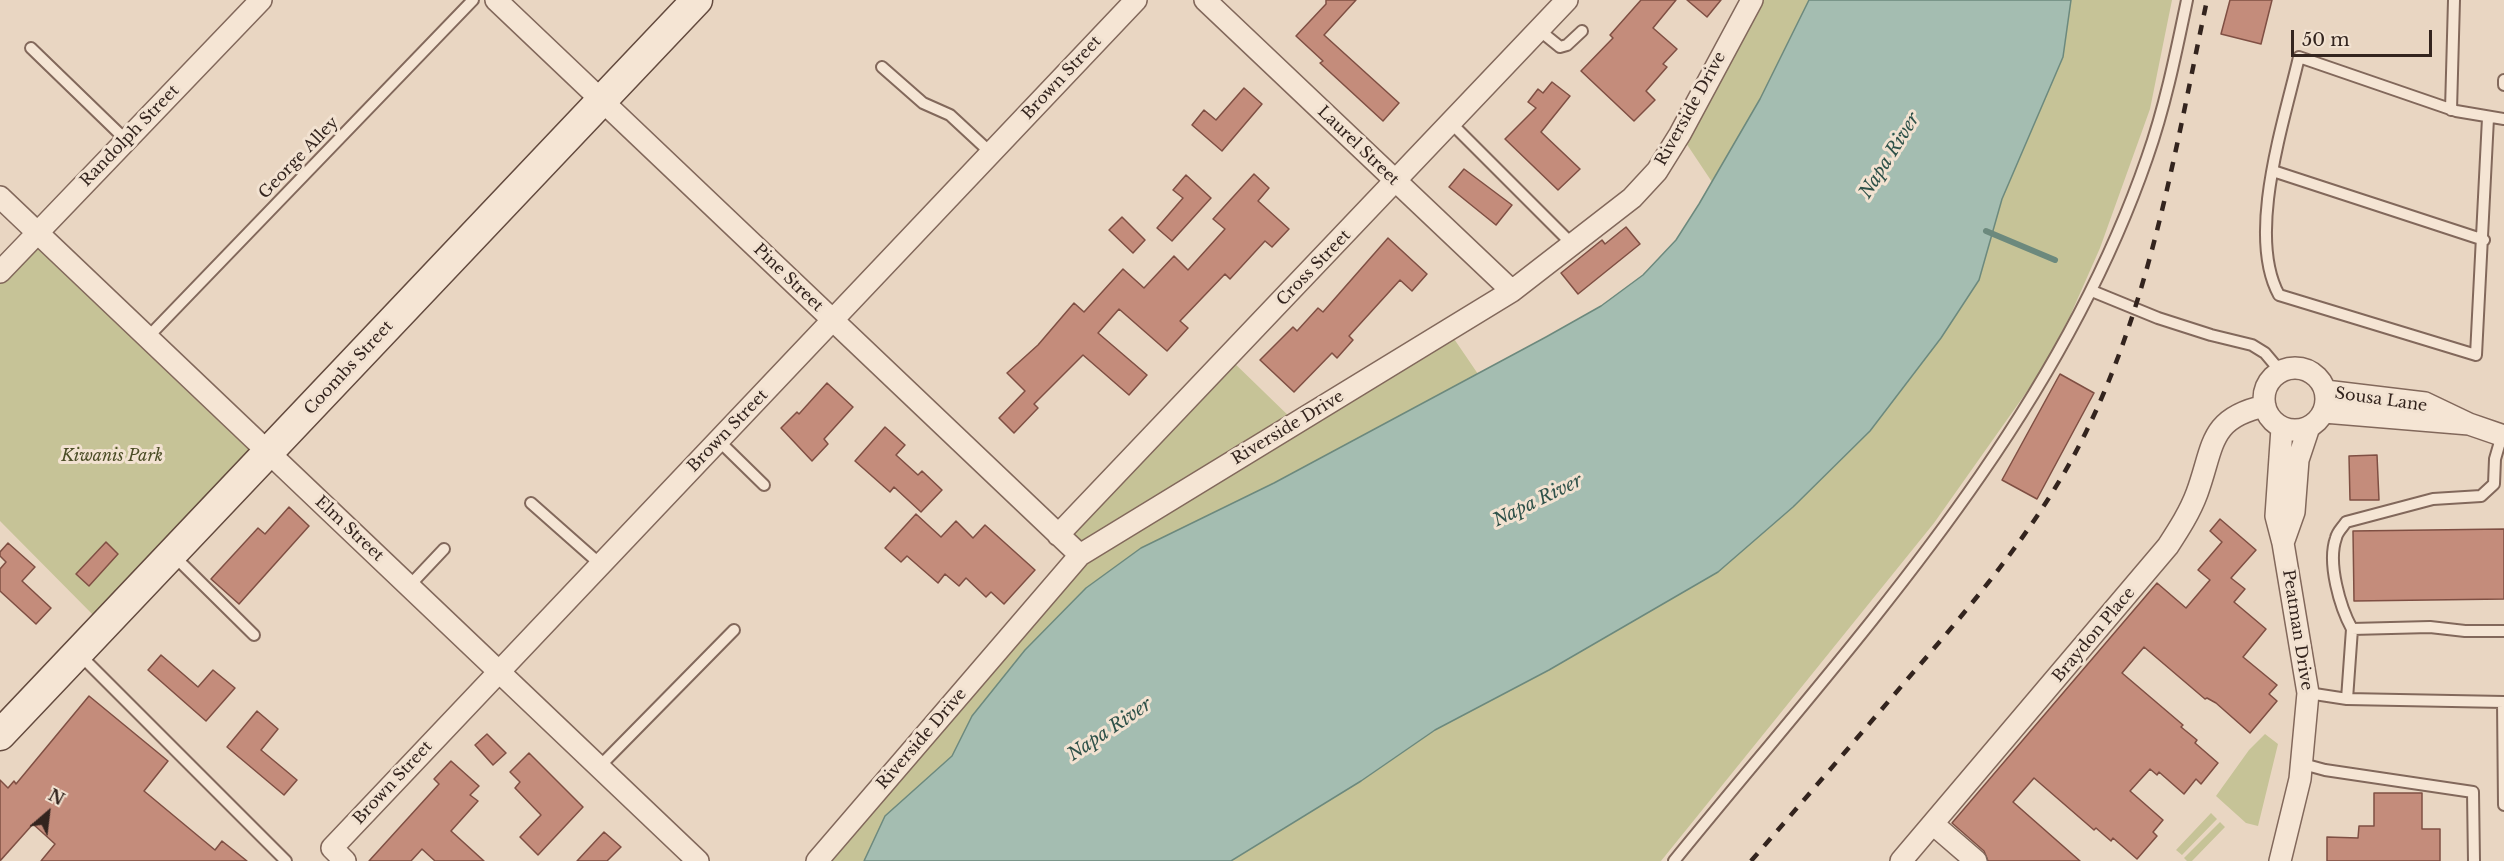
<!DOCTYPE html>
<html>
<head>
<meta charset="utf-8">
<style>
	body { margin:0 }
	#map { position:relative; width:2504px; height:861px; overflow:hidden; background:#e9d6c2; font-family:"Libre Baskerville",serif }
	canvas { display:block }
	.north { position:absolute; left:18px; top:783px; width:60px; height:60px; -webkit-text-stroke:4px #f2e2d1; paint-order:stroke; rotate:28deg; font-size:16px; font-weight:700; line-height:24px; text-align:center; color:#33241e }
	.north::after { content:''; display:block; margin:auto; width:21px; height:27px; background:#33241e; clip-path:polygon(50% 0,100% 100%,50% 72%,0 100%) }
	.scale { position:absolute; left:2291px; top:30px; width:141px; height:27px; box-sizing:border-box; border:3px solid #33241e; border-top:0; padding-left:8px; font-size:18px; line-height:21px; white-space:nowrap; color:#33241e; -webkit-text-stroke:4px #f2e2d1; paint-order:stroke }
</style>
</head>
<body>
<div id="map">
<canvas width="2504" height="861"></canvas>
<div class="north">N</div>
<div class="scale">50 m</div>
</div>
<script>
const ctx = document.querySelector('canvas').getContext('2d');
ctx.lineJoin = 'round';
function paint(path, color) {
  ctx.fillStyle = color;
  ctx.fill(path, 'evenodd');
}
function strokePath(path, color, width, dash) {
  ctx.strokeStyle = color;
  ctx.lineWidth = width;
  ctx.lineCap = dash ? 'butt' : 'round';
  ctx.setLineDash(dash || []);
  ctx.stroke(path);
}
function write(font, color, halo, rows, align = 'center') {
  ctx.font = font + ' "Libre Baskerville",serif';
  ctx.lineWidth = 6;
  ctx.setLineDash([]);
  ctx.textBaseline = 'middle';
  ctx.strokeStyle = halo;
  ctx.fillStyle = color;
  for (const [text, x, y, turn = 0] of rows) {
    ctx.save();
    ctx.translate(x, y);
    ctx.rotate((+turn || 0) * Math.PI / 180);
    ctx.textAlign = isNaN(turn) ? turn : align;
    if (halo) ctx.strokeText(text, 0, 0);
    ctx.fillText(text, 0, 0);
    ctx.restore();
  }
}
paint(new Path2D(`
	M1752,0H1809L1760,99L1712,182L1680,134Z
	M2071,0H2172L2150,109L2100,248L2070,316L2040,373L1934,523L1661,861H1231L1361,781L1435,730L1549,670L1718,572L1793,507L1870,431L1941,338L1979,280L2002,199L2063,57Z
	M38,233L269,453L104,626L0,521V272Z
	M1448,330L1478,374L1274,483L1141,548L1086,588L1025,650L972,716L952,756L885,816L864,861H817L1079,556L1058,535L1228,357L1296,423Z
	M2265,734L2278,744L2258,826L2246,823L2216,796L2249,750Z
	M2211,813L2217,819L2182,855L2176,850Z
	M2220,822L2225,827L2192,861H2187L2184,858Z`), '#c6c397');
const water = new Path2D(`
	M1809,0H2071L2063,57L2002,199L1979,280L1941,338L1870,431L1793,507L1718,572L1549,670L1435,730L1361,781L1231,861H864L885,816L952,756L972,716L1025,650L1086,588L1141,548L1274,483L1546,337L1601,306L1643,275L1676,240L1699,204L1760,99Z`);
paint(water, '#a4bdb1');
strokePath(water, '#6c897d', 1.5);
strokePath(new Path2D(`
	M1986,231L2055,260`), '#6c897d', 6);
const building = new Path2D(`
	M1326,0H1356L1324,35L1399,103L1383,121L1320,63L1323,61L1296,36L1326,4Z
	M1641,0H1676L1653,28L1677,49L1663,64L1667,67L1646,91L1655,100L1634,121L1581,71L1613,38L1610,35Z
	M1687,0H1721L1707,17Z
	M2230,0H2272L2261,44L2221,34Z
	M1552,82L1570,96L1541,132L1580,169L1558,190L1505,139L1536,108L1528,102L1538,89L1543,93Z
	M1244,88L1262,104L1222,151L1192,125L1204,110L1216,120Z
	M1464,169L1512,205L1496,225L1449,187Z
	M1254,174L1269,188L1258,201L1289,229L1272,247L1265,241L1230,279L1225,274L1180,321L1188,328L1167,351L1119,309L1098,333L1147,375L1129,395L1083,355L1034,404L1038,408L1014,433L999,418L1025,391L1007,373L1038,345L1074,303L1084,312L1123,269L1144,288L1174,256L1188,270L1225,229L1213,219Z
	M1186,175L1211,198L1172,241L1157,228L1183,198L1173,190Z
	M1122,217L1145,240L1133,253L1109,230Z
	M1626,227L1640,244L1578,294L1561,273L1602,240L1605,244Z
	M1388,238L1427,274L1412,291L1400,280L1349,336L1353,340L1337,358L1332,353L1294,392L1260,360L1293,327L1297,331L1318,308L1323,312Z
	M2060,374L2094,393L2037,499L2002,480Z
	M827,383L853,407L824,439L828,444L812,461L781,428L797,412L799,414Z
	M885,427L905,445L896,455L918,475L922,471L942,490L921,512L894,487L890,492L855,461Z
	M2377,455L2379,500H2350L2349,456Z
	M289,507L309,526L239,604L211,579L258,528L265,534Z
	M916,514L941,537L956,521L973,538L985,525L1035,570L1004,604L991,592L986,597L966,578L959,586L945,574L938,583L907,556L901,562L885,548Z
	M2220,519L2256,550L2231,578L2245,589L2234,602L2266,629L2243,657L2277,685L2269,694L2277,701L2250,733L2216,703L2207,698L2205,699L2144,647L2122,673L2183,725L2181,727L2197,740L2195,743L2218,763L2201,784L2196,779L2184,794L2159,772L2157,775L2150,769L2130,791L2163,820L2153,832L2157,836L2137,859L2113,838L2111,841L2096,828L2094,830L2034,778L2013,802L2080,861H1988L1984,851L1952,823L2157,583L2186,608L2210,580L2198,570L2222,542L2210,531Z
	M2504,529V599L2354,601L2353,531Z
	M106,542L118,554L89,586L76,574Z
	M8,543L35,567L22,581L51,608L36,624L0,591V569L6,562L0,556V552Z
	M161,655L198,687L213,670L235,688L206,721L148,670Z
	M89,696L168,761L144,791L215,850L222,841L247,861H41L55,844L33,824L0,861V780L8,788L14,781L16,784Z
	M257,711L278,729L261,750L297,780L284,795L227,747Z
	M487,734L506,753L493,765L475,745Z
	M529,753L583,807L538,855L520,837L541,815L515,788L520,782L510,772Z
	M451,761L479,786L470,795L478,801L451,831L484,861H435L422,849L411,861H369L439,784L434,779Z
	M2374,793H2422V829H2440V861H2327V837L2358,838L2359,826H2374Z
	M604,832L621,847L607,861H577Z`);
paint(building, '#c48c7b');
strokePath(building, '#7f4f43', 1.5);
const lane = new Path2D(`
	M1539,30L1560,47L1567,45L1582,31
	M31,48L126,140
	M882,67L923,103L950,115L991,153
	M2504,80V85
	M2451,110L2454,0
	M2488,118L2476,355L2279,295C2246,235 2284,122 2299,57L2456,111L2504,119
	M1451,123L1573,245
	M2273,171L2484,240
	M2092,291L2158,318L2211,335L2252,345L2265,353L2281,372
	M148,337L473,0
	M2502,435L2495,459L2494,484L2481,496L2433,499L2346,522C2343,527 2337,532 2336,538C2327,563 2340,607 2352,629L2430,627L2465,631H2504
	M718,440L764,485
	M531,503L600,564
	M172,554L254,635
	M410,585L444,549
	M78,653L286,861
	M2308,693L2347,699L2352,629
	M2347,699L2504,702
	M2503,702L2504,805
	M2303,764L2325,770L2473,792L2474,861
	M600,766L734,630
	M1674,861C1852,642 2053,430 2147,158C2165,107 2176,53 2187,0`);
const street = new Path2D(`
	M496,0L1080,555
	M1205,0L1512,291
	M0,197L698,861
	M0,272L261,0
	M2264 399a31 31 0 1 1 62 0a31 31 0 1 1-62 0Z
	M2324,412L2469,424L2425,403L2325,391
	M2469,424L2504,436
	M2282,428L2276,516L2283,543L2294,512L2298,460L2309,427
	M1058,535L1567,0
	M1933,824L1976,861
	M345,861L332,848L1136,0
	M817,861L1080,555L1512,291L1632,198L1657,171L1680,134L1752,0
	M1901,861L2168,546C2179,529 2190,512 2197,493C2214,447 2208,418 2265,406
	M2280,861L2300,779L2308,693L2283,543`);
const secondary = new Path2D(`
	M0,735L697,0`);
strokePath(lane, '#82685b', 14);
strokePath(street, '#82685b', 24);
strokePath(secondary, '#634a3e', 33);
strokePath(lane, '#f5e5d4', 10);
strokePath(street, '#f5e5d4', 21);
strokePath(secondary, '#f5e5d4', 30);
strokePath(new Path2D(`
	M1751,861C1805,799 1858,737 1911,675C1976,600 2042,522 2086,432C2152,297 2176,146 2207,0`), '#33241e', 4.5, [10, 10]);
write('16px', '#33241e', '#f2e2d1', [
	["Brown Street",1062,78,-47],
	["Riverside Drive",1691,109,-61],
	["Randolph Street",130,136,-46],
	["Laurel Street",1358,146,44],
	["George Alley",299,158,-46],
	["Cross Street",1314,268,-46],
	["Pine Street",788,278,44],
	["Coombs Street",349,368,-47],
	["Sousa Lane",2381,400,8],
	["Riverside Drive",1288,428,-31],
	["Brown Street",728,431,-46],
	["Elm Street",349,529,43],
	["Peatman Drive",2297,630,81],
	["Braydon Place",2094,635,-50],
	["Riverside Drive",922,739,-49],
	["Brown Street",393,783,-47]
]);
write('italic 16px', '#4b4d26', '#f2e2d1', [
	["Kiwanis Park",112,456]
]);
write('italic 18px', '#2e5149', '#f2e2d1', [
	["Napa River",1890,156,-58],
	["Napa River",1538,501,-26],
	["Napa River",1110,730,-34]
]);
</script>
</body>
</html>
